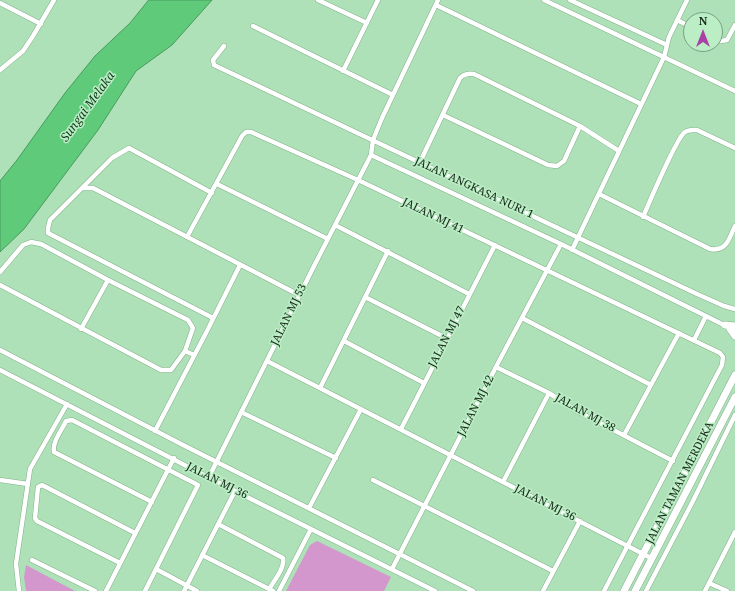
<!DOCTYPE html>
<html>
<head>
<meta charset="utf-8">
<style>
	body { margin:0 }
	#map { position:relative; width:735px; height:591px; overflow:hidden; background:#afe1b8; font-family:"Noto Serif",serif }
	canvas { display:block }
	.north { position:absolute; left:683px; top:12px; width:40px; height:40px; box-sizing:border-box; background:#bceec5; border:1px solid #799f80; border-radius:50%; rotate:0deg; font-size:11px; font-weight:700; line-height:16px; text-align:center; color:#152819 }
	.north::after { content:''; display:block; margin:auto; width:14px; height:18px; background:#aa42a5; clip-path:polygon(50% 0,100% 100%,50% 72%,0 100%) }
</style>
</head>
<body>
<div id="map">
<canvas width="735" height="591"></canvas>
<div class="north">N</div>
</div>
<script>
const ctx = document.querySelector('canvas').getContext('2d');
ctx.lineJoin = 'round';
function paint(path, color) {
  ctx.fillStyle = color;
  ctx.fill(path, 'evenodd');
}
function strokePath(path, color, width, dash) {
  ctx.strokeStyle = color;
  ctx.lineWidth = width;
  ctx.lineCap = dash ? 'butt' : 'round';
  ctx.setLineDash(dash || []);
  ctx.stroke(path);
}
function write(font, color, halo, rows, align = 'center') {
  ctx.font = font + ' "Noto Serif",serif';
  ctx.lineWidth = 3;
  ctx.setLineDash([]);
  ctx.textBaseline = 'middle';
  ctx.strokeStyle = halo;
  ctx.fillStyle = color;
  for (const [text, x, y, turn = 0] of rows) {
    ctx.save();
    ctx.translate(x, y);
    ctx.rotate((+turn || 0) * Math.PI / 180);
    ctx.textAlign = isNaN(turn) ? turn : align;
    if (halo) ctx.strokeText(text, 0, 0);
    ctx.fillText(text, 0, 0);
    ctx.restore();
  }
}
paint(new Path2D(`
	M317,541L391,577L384,591H286L310,545Z
	M26,565L75,591H26L24,577Z`), '#d397ce');
const water = new Path2D(`
	M149,0H212L172,45L136,71L98,130L24,229L0,252V181L17,160L65,93L95,56L130,23Z`);
paint(water, '#5eca7a');
strokePath(water, '#48995d', 1);
const street = new Path2D(`
	M318,0L367,23
	M544,0L735,91
	M570,0L667,45
	M0,3L41,24
	M436,5L641,104
	M677,20L691,27
	M253,26L393,95
	M715,39L721,41L727,40L735,25
	M224,46L213,60L214,65L697,294L724,306L735,309
	M0,70L23,51L33,36L54,0
	M343,71L378,0
	M443,115L548,165L557,166L564,161L580,126
	M371,155L561,244L726,326
	M420,162L460,78C464,74 468,73 474,74L580,126L619,151
	M217,184L328,239
	M82,188L112,158L129,148L212,193
	M599,194L710,249C727,252 729,238 735,226
	M643,217C649,203 677,137 685,132C689,129 693,130 697,130L735,148
	M335,225L469,294
	M187,237L242,136L246,132H251L358,180L720,353L723,357L722,365L604,591
	M572,250L664,57L669,37L687,0
	M0,272L23,245L31,242L41,244L108,280L188,320L193,328L185,351L194,355
	M0,285L161,370H171L185,351
	M365,297L446,338
	M213,318L48,233V228L50,220L82,188H93L299,295
	M522,318L651,385
	M81,329L108,280
	M694,340L706,316
	M344,341L424,383
	M0,350L183,445L473,591
	M267,361L651,558
	M496,367L549,393L577,411L673,461
	M0,370L235,491L435,591
	M320,388L388,251
	M241,412L336,458
	M401,429L495,245
	M155,431L207,331L240,265
	M624,435L679,333
	M209,477L313,268L371,155L373,140L382,118L438,0
	M0,480L28,484
	M373,480L553,571
	M503,482L549,393
	M309,508L361,409
	M218,524L283,558C285,568 274,581 269,589
	M202,555L273,591
	M32,560L95,591
	M120,563L37,521L35,518L38,487L42,485L135,533
	M156,569L197,591
	M392,569L498,363L561,244
	M709,583L727,591
	M19,591L16,564L30,469L67,404
	M106,591L174,458
	M145,591L198,485L72,420L66,421C62,430 52,442 54,452L152,502
	M184,591L235,491
	M279,591L311,529
	M543,591L580,521
	M646,591L693,501L735,415
	M705,591L735,532`);
const secondary = new Path2D(`
	M725,325L735,326
	M730,329L735,336
	M624,591L735,375
	M635,591L735,397`);
strokePath(street, '#80b089', 5.5);
strokePath(secondary, '#80b089', 8);
strokePath(street, '#fff', 4.5);
strokePath(secondary, '#fff', 7);
write('11px', '#152819', '#bceec5', [
	["JALAN ANGKASA NURI 1",474,188,25],
	["JALAN MJ 41",433,216,26],
	["JALAN MJ 53",289,315,-64],
	["JALAN MJ 47",447,337,-63],
	["JALAN MJ 42",476,406,-63],
	["JALAN MJ 38",585,413,29],
	["JALAN MJ 36",217,481,27],
	["JALAN TAMAN MERDEKA",680,483,-63],
	["JALAN MJ 36",545,503,27]
]);
write('italic 12px', '#113d1e', '#bceec5', [
	["Sungai Melaka",88,107,-54]
]);
</script>
</body>
</html>
